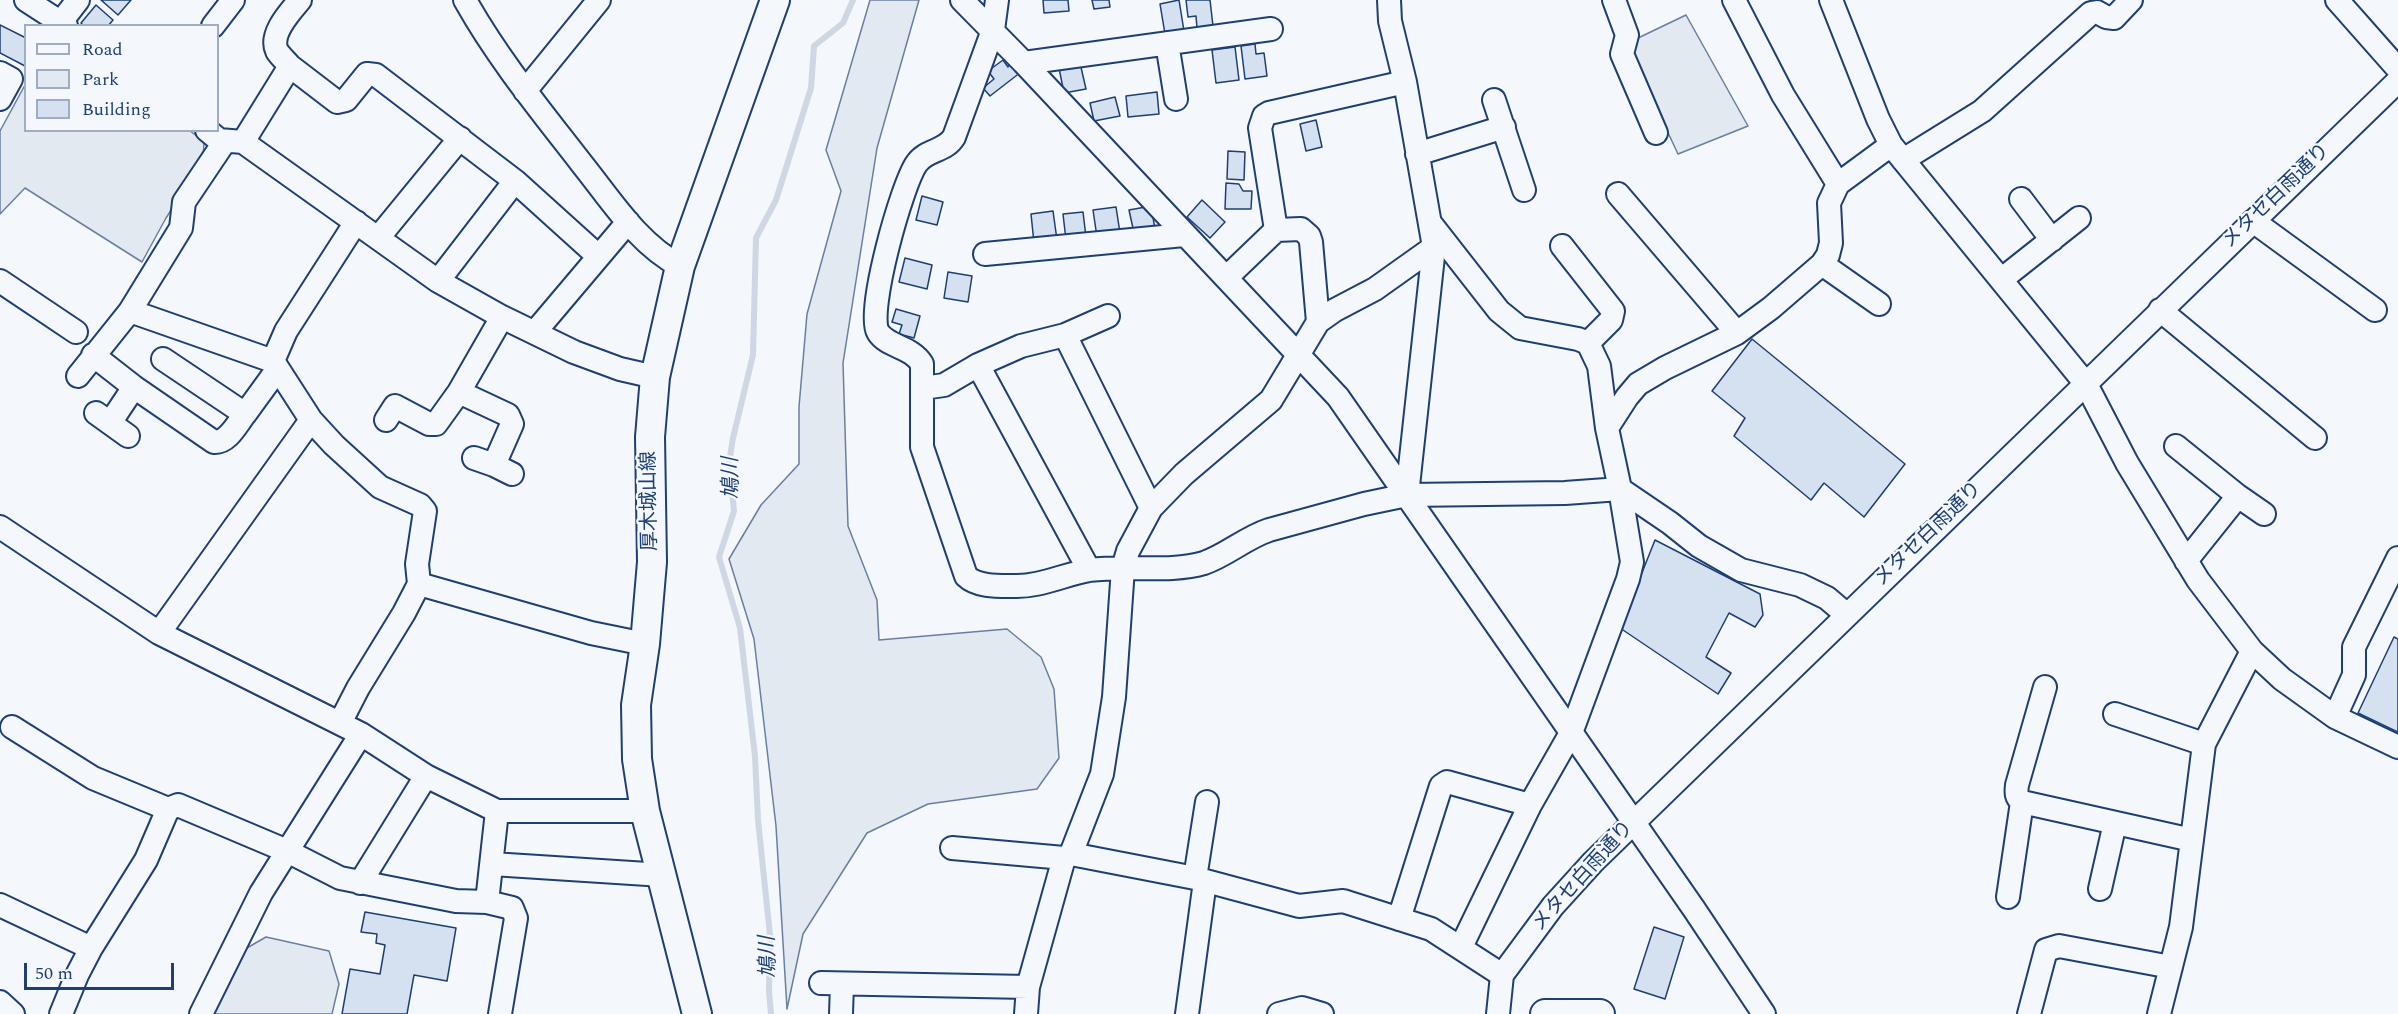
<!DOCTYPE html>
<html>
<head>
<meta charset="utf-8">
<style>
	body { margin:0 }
	#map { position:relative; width:2398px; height:1014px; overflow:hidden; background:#f4f7fb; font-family:Spectral,serif }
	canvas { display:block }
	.legend { position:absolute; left:24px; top:24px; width:195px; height:108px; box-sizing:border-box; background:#f4f7fb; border:2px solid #9eadc5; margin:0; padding:8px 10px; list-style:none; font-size:18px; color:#1d3f73 }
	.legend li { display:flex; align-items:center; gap:12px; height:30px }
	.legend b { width:30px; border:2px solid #9eadc5 }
	.scale { position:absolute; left:24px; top:963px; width:150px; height:27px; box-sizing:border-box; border:3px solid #1d3f73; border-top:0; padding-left:8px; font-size:18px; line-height:21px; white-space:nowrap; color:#1d3f73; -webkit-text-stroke:4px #f4f7fb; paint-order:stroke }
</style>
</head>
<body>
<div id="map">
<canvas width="2398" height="1014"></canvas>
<ul class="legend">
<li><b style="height:8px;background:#f4f7fb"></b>Road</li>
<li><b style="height:16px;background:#e3e9f0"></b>Park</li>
<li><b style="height:16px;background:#d5e0f0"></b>Building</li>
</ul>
<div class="scale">50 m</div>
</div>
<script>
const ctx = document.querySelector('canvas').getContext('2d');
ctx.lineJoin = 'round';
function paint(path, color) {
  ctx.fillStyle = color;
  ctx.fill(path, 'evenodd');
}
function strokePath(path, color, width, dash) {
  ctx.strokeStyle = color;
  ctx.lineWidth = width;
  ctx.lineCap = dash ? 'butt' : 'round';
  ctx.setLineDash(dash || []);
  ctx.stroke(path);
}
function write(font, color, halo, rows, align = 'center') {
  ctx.font = font + ' Spectral,"Noto Sans JP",serif';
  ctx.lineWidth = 4.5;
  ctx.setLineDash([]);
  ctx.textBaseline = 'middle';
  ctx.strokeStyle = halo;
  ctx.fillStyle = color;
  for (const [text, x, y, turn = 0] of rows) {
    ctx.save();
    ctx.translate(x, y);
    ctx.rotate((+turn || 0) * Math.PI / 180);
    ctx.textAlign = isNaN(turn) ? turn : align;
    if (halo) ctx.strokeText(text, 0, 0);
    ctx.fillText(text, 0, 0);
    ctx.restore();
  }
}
const green = new Path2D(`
	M870,0H919L877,148L843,363L848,526L877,600L879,640L1007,629L1041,657L1054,689L1059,758L1037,789L928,804L867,833L803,934L787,1009L776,826L754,639L729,559L761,505L799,464V407L807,314L841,191L826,150Z
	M1686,15L1748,126L1678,154L1630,52L1636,39Z
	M25,85L26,130L190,131L204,141L203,161L166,218L142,262L25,188L0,214V131Z
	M266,937L329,951L339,984L332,1014H208L240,952Z`);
paint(green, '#e3e9f0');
strokePath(green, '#687fa3', 1.5);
strokePath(new Path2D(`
	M771,1014L769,991L770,935L758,820L755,756L740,628L719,557L734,511L729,463L733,438L753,355L756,238L776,200L811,88L814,46L843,23L853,0`), '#cfd7e4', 6);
const building = new Path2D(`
	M101,0H131L118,15Z
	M1043,0H1068L1069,11L1044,13Z
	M1092,0H1109L1110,7L1094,9Z
	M1179,0L1184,31L1165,34L1160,4Z
	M1186,0H1210L1213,26L1197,28L1196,16L1188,17Z
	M96,5L113,20L108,26H84L81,23Z
	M0,25L26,38L25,66L0,53Z
	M1255,44L1256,54L1264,53L1267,76L1245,79L1241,46Z
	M1235,47L1239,80L1216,83L1212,50Z
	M1003,60L1008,67L1011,60L1021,72L990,96L983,88L994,79L988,71Z
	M1080,63L1086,89L1064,93L1059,68Z
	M1157,92L1159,114L1128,117L1126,96Z
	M1115,97L1120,116L1094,121L1090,103Z
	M1316,120L1322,147L1306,151L1300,124Z
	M1228,151L1245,152L1244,180L1227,179Z
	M1226,183L1239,184L1243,191H1252L1251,209H1225Z
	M922,196L943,202L937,225L916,220Z
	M1202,200L1225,222L1210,238L1187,217Z
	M1151,206L1155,229L1134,233L1129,210Z
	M1116,207L1120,233L1097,237L1093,210Z
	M1053,211L1057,240L1034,243L1031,214Z
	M1083,212L1086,237L1066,240L1063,214Z
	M905,258L932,265L927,289L899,282Z
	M948,272L972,276L968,302L944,298Z
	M896,309L920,316L914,338L899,334L902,325L892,322Z
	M1752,339L1905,464L1864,517L1824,483L1811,500L1734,436L1745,418L1712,391Z
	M1655,540L1760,594L1763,615L1755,627L1729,613L1706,657L1731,673L1718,694L1620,628Z
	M2394,637L2398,639V732L2358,713Z
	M365,912L456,928L447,981L414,975L407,1014H342L350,969L380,974L385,945L376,943L377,934L361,932Z
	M1654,927L1684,937L1665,999L1634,989Z`);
paint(building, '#d5e0f0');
strokePath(building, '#1d3f73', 1.5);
const minor = new Path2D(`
	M26,0L66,26
	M465,0C498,59 541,111 582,164C611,200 638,244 680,266
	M962,0L1024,63L1338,397L1694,909L1764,1014
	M997,0L993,30L954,137C945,152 927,149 917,163C902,183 866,313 878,332C887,347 911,346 922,364V447L966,576C977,587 999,586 1014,586C1040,587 1065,574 1090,570C1125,565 1171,573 1204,563C1227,555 1245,538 1269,530L1364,504L1407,495L1565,493L1620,489L1632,562L1628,579L1571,733L1530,805L1461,947
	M1614,0L1627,35L1622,54L1656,133
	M1734,0L1783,95L1838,184
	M1831,0L1878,119L1891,145L2086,384L2127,463L2198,580L2252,651L2282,679L2335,717L2398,747
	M2337,0L2398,69
	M61,22L78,0
	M213,26L233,0
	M1167,43L1176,99
	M1024,63L1271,29
	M290,66L337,102L346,100L367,74L376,75L515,181L598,256
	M0,73L11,79L0,99
	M525,91L599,0
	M1494,100L1524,190
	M207,130L219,140L243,142L438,281L502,317L574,352L620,369L655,377
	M243,142L290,66C286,61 280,56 277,51C269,34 290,12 300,0
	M1417,154L1504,127
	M1903,160L1982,111L2091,13L2097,12L2106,17L2114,18L2131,0
	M1618,194L1737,333
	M2021,199L2052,240
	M2253,221L2375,310
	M1431,224L1499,311L1520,328L1578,339L1588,343L1599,366L1607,428
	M1276,230L1260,128L1264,116L1269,113L1405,82
	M378,238L460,138
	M1562,246L1613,311L1611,320L1588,343
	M985,254L1184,235
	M1822,264L1879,304
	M1226,278L1276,230L1301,229L1309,236L1311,242L1318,322
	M2002,279L2079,218
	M0,281L76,332
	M438,281L515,181
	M2160,310L2315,438
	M130,311L273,361
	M535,332L628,222
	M1065,335L1151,508
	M93,355L134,387L214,442C228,443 237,424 245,414
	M163,359L245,414L277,370
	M978,365L1089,570
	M78,376L130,311L181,228L184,202L225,141
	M923,388L944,385L978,365L1021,346L1065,335L1108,316
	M459,392L508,415L512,424L494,465L512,474
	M96,413L128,436
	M386,420L395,406L429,424H436L459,392L502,317
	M110,423L134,387
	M2176,446L2238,496L2186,561
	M474,458L494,465
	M1407,495L1434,247
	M2238,496L2264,514
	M0,527L159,633L361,734L426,776L497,811H645
	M419,584L591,633L645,644
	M1847,615L1827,598L1800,585L1741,570L1699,546L1670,523L1620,489L1607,428L1627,397L1638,384L1665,368L1737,333L1771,308L1822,264L1828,255L1831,243L1829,203L1838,184L1891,145
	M159,633L311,420
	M2045,687L2017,785C2016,793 2016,797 2022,802L2192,840
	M2115,714L2204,744
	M2335,717L2354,675V647L2398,558
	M340,723L358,688L404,613L419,584L417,564L425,511L420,505L380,487L334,445L311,420L273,361L286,331L356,222
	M12,727L93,778L168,809
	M952,848L1064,858
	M1071,854L1195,878L1299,906L1343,901L1431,929L1502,975
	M492,864L663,875
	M1195,878L1207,802
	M360,883L426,776
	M2100,889L2115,823
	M2008,897L2022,802
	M487,902L497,811
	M0,905L91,948
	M1399,919L1441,786L1447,782L1530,805
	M821,983L1028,987
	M0,1002L13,1014
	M61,1014L77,975L91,948L146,860L168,809L178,805L287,851L340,878L456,901L487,902L512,908L516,918L500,1014
	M201,1014L261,893L361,734
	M841,1014L842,984
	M1026,1014L1028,987L1064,858L1071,854L1102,774L1114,697L1123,568L1128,551L1151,508L1184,474L1271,400L1318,322L1335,310L1375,289L1434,247L1405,82L1390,21L1389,0
	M1187,1014L1205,881
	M1279,1014L1302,1008L1322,1014
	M1498,1014L1502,975L1553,906L1593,862L2398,81
	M2029,1014L2046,950L2059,946L2171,967
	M2159,1014L2181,927L2204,744L2252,651`);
const major = new Path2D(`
	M697,1014L645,811L637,759L636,705L645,644L652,562L650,437L655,377L680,266L775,0
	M1545,1014H1600`);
strokePath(minor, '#1d3f73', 26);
strokePath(major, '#1d3f73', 32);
strokePath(minor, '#f4f7fb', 22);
strokePath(major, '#f4f7fb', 28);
write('20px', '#1d3f73', '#f4f7fb', [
	["メタセ白雨通り",2277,197,-44],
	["厚木城山線",651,501,-91],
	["メタセ白雨通り",1929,535,-44],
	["メタセ白雨通り",1584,877,-48]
]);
write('italic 21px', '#1d3f73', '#f4f7fb', [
	["鳩川",733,478,-91],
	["鳩川",770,957,-92]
]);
</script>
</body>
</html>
